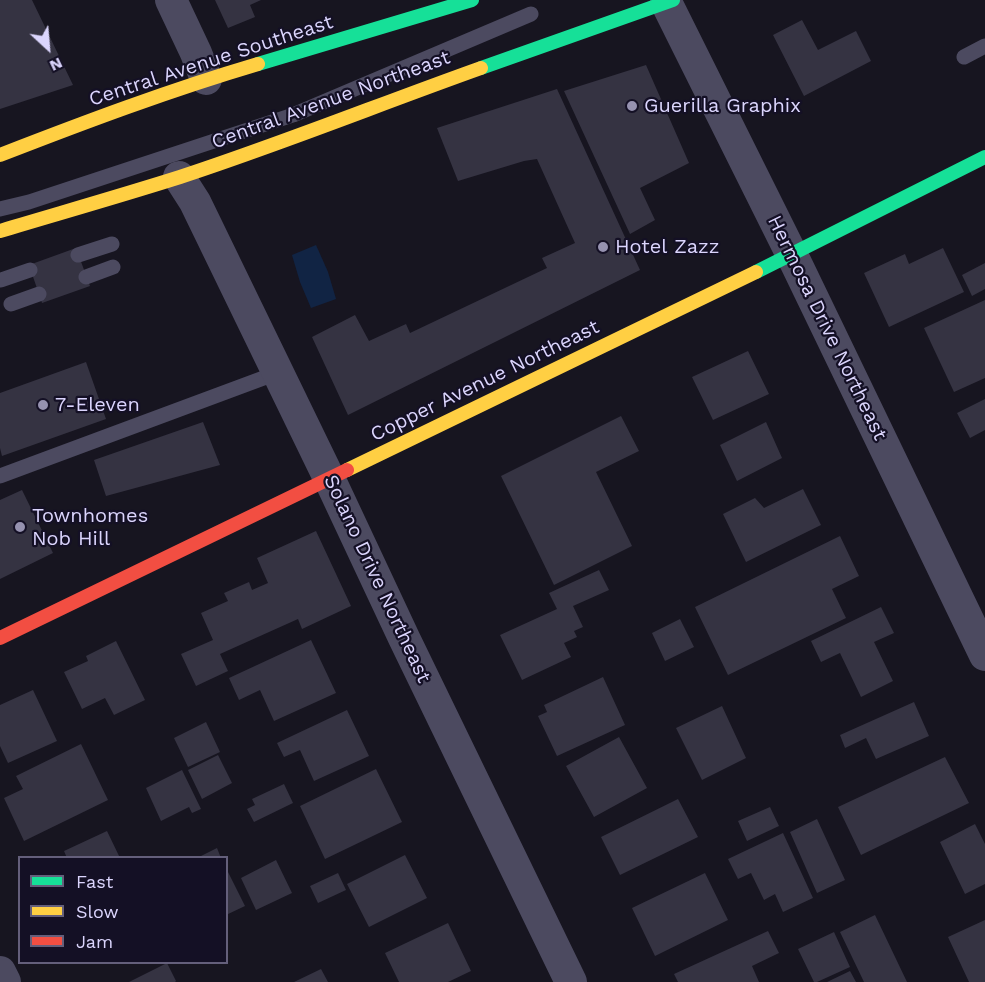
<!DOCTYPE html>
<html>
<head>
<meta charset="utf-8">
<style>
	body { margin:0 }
	#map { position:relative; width:985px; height:982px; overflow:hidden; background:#171520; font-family:"Work Sans",sans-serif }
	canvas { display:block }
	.legend { position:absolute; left:18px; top:856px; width:210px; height:108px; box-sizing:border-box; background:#141025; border:2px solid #645f7b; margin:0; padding:8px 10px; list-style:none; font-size:18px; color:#dbd5fd }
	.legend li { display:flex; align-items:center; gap:12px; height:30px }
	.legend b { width:30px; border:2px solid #645f7b }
	.north { position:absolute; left:18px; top:18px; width:60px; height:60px; -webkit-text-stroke:4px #141025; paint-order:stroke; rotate:154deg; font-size:16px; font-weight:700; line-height:24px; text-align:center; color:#dbd5fd }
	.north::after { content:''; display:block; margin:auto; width:21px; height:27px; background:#dbd5fd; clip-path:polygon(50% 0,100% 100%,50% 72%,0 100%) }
</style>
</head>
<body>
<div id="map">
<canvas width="985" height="982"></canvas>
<ul class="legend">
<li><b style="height:8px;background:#16e098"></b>Fast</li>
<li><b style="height:8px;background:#ffcf43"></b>Slow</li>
<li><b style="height:8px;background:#f24e42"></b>Jam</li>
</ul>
<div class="north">N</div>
</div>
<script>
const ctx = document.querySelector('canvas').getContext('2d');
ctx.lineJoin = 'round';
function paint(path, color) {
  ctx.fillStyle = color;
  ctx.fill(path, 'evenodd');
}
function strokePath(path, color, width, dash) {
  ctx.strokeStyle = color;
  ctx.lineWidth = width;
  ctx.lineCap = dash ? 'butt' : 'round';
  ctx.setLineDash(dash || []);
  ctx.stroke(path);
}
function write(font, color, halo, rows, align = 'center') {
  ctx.font = font + ' "Work Sans",sans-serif';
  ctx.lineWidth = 4.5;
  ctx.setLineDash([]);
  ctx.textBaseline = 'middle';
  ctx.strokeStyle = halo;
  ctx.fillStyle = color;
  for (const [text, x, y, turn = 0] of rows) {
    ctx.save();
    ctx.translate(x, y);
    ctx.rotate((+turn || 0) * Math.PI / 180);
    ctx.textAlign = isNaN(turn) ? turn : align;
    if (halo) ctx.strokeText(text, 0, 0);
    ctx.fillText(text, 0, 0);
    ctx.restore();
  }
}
paint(new Path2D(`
	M316,245L328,272L336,299L311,308L300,282L292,255Z`), '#112444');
paint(new Path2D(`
	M0,0H32L73,85L0,109Z
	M215,0H261L250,5L255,17L228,28Z
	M802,20L818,50L856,31L871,61L804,96L773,35Z
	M646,65L689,163L640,188L655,220L630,234L564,91Z
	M557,89L640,270L348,415L312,337L355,315L369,341L406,324L410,333L547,268L542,258L575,243L537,159L524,161L458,181L437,128Z
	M76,248L90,286L42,303L29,265Z
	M943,248L964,292L889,327L864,273L905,254L909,264Z
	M985,263V289L972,296L962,275Z
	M985,300V378L954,392L924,328Z
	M748,351L769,394L713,420L692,377Z
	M86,362L106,419L2,456L0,448V393Z
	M985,399V430L970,438L957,413Z
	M621,416L639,451L596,472L632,546L554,585L501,476Z
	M203,422L220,465L106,496L94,460Z
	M766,422L782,458L737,481L720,445Z
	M803,489L821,525L746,562L723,514L755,498L764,508Z
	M22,490L53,553L0,579V500Z
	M316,531L351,606L302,629L298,619L220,654L228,671L196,686L181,654L213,640L201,613L228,601L224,593L249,582L252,590L268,583L257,558Z
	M840,536L859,576L832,589L846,618L728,675L695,607Z
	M599,570L609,590L573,606L583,627L574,631L577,637L564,643L571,657L522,680L500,635L557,609L549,593Z
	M881,607L894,633L874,642L893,681L861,697L840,653L821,662L811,641Z
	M680,619L694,647L665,661L652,633Z
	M311,640L336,693L274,721L260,690L239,700L229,678Z
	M116,641L145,700L114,715L105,698L82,709L64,672L88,661L86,656Z
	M603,677L625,725L557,756L538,716L547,712L544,705Z
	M33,690L57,741L8,763L0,746V705Z
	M914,702L929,736L876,759L866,738L845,748L840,735Z
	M722,706L746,758L702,780L676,728Z
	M347,710L369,756L314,781L300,750L284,757L277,743Z
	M206,722L220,752L188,767L174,738Z
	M619,737L647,788L594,817L566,766Z
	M81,744L108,800L24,841L4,798L23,789L16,776Z
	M218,755L232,783L202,799L188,770Z
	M945,757L969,803L861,855L838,807Z
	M376,769L402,822L325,859L300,806Z
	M182,770L201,809L192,813L189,807L161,821L146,788Z
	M284,784L293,803L254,822L247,809L255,805L252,799Z
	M678,799L698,837L620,875L601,837Z
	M770,807L779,826L747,841L738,821Z
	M817,819L845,880L817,893L790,832Z
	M975,824L985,844V884L965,894L940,842Z
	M107,831L120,858H67L64,851Z
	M783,833L813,898L783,912L775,894L764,900L751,873L738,879L728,859Z
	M217,848L221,858H197Z
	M405,855L427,898L369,927L347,884Z
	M276,860L292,893L256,910L241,878Z
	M226,868L245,906L226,915Z
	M338,873L346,890L318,903L310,886Z
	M705,873L728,920L655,956L632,908Z
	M875,915L907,982H864L840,932Z
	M985,920V982H969L948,937Z
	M448,923L471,971L448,982H399L385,953Z
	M768,931L779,953L752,966L759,982H678L674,974Z
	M834,932L850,967L817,982H814L798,949Z
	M167,963L176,981L175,982H129Z
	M321,969L328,982H294Z
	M850,971L856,982H827Z`), '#353342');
strokePath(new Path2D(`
	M964,57L985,46
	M0,209L29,202L293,115L531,14
	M78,255L112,244
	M86,277L113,267
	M1,280L30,270
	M11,304L39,294
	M0,476L277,373`), '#4c4a60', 15);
strokePath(new Path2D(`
	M171,0L196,53L206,79
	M666,2L792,255L985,655
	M179,177L195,202L329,478L404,638L571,982
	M0,972L5,982`), '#4c4a60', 32);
strokePath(new Path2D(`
	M258,64L472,0
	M481,68L673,0
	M756,272L985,157`), '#16e098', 14);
strokePath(new Path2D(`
	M0,155C85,122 170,90 258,64
	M0,231C60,213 120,196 180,177C281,144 380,104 481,68
	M347,470L756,272`), '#ffcf43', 14);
strokePath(new Path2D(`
	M0,638L347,470`), '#f24e42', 14);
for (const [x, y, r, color] of [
	[632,106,6,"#9692b0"],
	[603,247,6,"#9692b0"],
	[43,405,6,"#9692b0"],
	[20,527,6,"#9692b0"]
]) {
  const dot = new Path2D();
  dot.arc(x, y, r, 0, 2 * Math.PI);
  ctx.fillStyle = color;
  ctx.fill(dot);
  strokePath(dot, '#141025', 2);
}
write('20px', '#dbd5fd', '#141025', [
	["Central Avenue Southeast",211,61,-18],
	["Central Avenue Northeast",331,100,-20],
	["Hermosa Drive Northeast",827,328,64],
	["Copper Avenue Northeast",485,381,-26],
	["Solano Drive Northeast",377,579,65]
]);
write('20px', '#dbd5fd', '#141025', [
	["Guerilla Graphix",644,106],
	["Hotel Zazz",615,247],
	["7-Eleven",55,405],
	["Townhomes",32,516],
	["Nob Hill",32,539]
], 'left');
</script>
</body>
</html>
